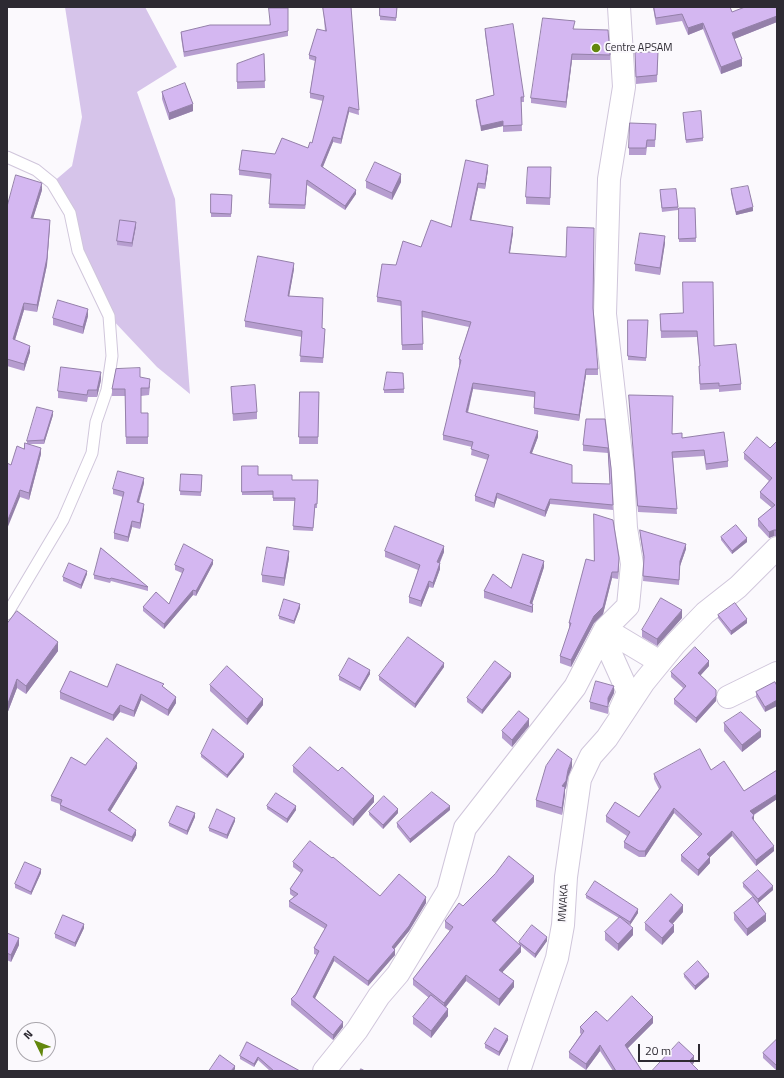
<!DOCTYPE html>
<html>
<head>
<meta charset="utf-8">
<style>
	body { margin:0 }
	#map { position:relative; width:784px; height:1078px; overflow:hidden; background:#fbf9fd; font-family:"Titillium Web",sans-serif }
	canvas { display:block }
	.frame { position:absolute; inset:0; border:8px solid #2d2a32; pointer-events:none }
	.north { position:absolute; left:16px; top:1022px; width:40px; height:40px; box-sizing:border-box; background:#fbf9fd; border:1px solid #a9a6ac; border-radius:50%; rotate:313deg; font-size:11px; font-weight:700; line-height:16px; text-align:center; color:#2d2a32 }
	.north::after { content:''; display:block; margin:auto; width:14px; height:18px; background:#62870d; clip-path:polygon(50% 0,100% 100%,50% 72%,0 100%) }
	.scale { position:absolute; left:638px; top:1044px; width:62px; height:18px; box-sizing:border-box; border:2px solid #2d2a32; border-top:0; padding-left:5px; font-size:12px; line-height:14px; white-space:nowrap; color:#2d2a32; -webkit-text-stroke:3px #fbf9fd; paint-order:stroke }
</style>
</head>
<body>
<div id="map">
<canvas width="784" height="1078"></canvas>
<div class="frame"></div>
<div class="north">N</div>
<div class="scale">20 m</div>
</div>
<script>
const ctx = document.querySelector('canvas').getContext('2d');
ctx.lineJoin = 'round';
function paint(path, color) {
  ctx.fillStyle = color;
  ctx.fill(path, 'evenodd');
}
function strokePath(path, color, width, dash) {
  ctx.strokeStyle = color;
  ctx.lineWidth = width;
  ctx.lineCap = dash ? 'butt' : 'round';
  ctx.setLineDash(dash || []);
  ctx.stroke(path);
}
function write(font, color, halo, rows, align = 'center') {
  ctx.font = font + ' "Titillium Web",sans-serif';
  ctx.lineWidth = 4;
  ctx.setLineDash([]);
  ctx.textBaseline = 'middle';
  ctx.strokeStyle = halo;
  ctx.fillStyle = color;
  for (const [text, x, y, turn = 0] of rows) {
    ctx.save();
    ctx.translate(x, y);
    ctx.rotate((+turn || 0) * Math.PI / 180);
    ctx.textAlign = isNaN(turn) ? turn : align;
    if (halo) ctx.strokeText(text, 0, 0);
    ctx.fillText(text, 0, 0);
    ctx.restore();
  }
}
paint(new Path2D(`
	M65,7H145L177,67L137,92L175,199L190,394L157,367L109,316L91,282L70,213L52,183L72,166L82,117Z`), '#d6c4ea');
const service = new Path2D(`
	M7,157L36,170L52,183L70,213L78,251L109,316L112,356L107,390L96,422L92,453L63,520L7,614`);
const minor = new Path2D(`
	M605,629L610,652L628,692L620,710
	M605,629L660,662
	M728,697L777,673
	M324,1071L357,1030L379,996L398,974L448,891L465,828L575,687L605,629L628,606L632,564L626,528L623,473L605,314L609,179L624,87L619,7
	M519,1071L557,958L563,925L566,877L580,779L591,756L607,738L644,682L675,644L705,613L738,587L777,548`);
strokePath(service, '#d0c6db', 13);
strokePath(minor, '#d0c6db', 24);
strokePath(service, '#fff', 11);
strokePath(minor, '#fff', 22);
paint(new Path2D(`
	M323,7H351L359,115L349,112L341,144L333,142L323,167L356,194L345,210L307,185L305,209L269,208L271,179L239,175V170L275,154L308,148L312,143L323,101L310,98V93L315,61L309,59V55L325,31Z
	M380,7H397L396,21L380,20Z
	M653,7H730L732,12L777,7V22L734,39L742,66L721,74L703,29L688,35L682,21L656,25Z
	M288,8V36L184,57L181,37V32L269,25Z
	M575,27L574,29L610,55V60H572L566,108L531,103V98Z
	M485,29L524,97V102H521L522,131L503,132V126L481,131L476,105V100L494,95L485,34Z
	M658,52L657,82L636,84L635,53Z
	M264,54L265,88L237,89V64Z
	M162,92L193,111L169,120L162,99Z
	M683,113L703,138V141L686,143Z
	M656,124L655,147H647L646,155H629V148Z
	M466,160L488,170L485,189L478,188L471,220L513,233L510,253L593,309L598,369V375H586L579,421L534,414V397L473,389L468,413L538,437L532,453L572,483L610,484L608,453L583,451V445L605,419L611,468L613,510L550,504L545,517L497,498L494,508L475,501V496L488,460L471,455L472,447L443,440V435L460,365H459V359L469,327L422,317L423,350H402L401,306L377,302V297L396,265L421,247L451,227Z
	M551,175L550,205L526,204V197Z
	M366,181L401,182L392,200L366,188Z
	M731,189L753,211L736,215L731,193Z
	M42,190L33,218L50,227L47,265L37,312L24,310L15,340L30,352L24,371L7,366V207Z
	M211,194L232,195L231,217H211Z
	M660,194L678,207V210L662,212Z
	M679,208H695L696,242H679Z
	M136,226L132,247L117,245V241Z
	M665,243L660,275L635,271V264Z
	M294,269L289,297L322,328L325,335L323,363L300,362L302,337L245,327V321Z
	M683,313L714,346L741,384V390L719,392V389L700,390L699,372V366H700L697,337L661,338L660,314Z
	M88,316L83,334L53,325V318Z
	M628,320H648L646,361L628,360Z
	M403,373L404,393H384V390Z
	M140,377L150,386L149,395L141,396V413H148V444H126L125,396H112V389Z
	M101,380L97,397H88L87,402L58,398V391Z
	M231,387L257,412V419L233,421Z
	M300,392H319L318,444H299Z
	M629,395L672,433L728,461V467L706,470L704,456L673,458L677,514L638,512Z
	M53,415L44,444H29L41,454L29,500L20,497L11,465L27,444V441Z
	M777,441V536H774L769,538L758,526V519L772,508L760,498V492L769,481L744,459V453L770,448Z
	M242,466L258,475L292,480H318L317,508H315L313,531L293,530L295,501H273V495H242Z
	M181,474L202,475L201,496L180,495Z
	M144,483L139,503L144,509L140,529L132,527L128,542L114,539V533L123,497L113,494V489Z
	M640,530L686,549L680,566L679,585L643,581L644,561L640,535Z
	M721,537L747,542L732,554L721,540Z
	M101,548L148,587V591L111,581L110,583L94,579V575Z
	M385,551L444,552L440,563V569L433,588L429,587L421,607L409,603V597L418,570L385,557Z
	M289,558L284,586L262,582V575Z
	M594,561L619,564L618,579L612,578L603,614L594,623L571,667L560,663V656L569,630V623Z
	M213,564L196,596L193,595L164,629L143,611V607L169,604L182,573L175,570V565Z
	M544,567L532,604L533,611L532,613L484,598V591L511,588Z
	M87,574L81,589L63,581V577Z
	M300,608L294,624L279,619V616Z
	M718,615L747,623L731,635L718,618Z
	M682,618L657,646L642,637V630Z
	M7,624L58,651L26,694L17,688L7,714Z
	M709,666L700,676L716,701L696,723L674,704V699L683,688L671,677V672Z
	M444,667L415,708L379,680V676Z
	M370,674L360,691L339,680V676Z
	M511,677L482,714L467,702V698Z
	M775,682L765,712L756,697V692Z
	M210,685L263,705L247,725L210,691Z
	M107,687H164L176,703L168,716L141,700L134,717L120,712L113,721L60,699V692Z
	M614,693L608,705V714L590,709V702Z
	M724,723L761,737L742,752L724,731Z
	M529,726L512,747L502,738V731Z
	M201,754L244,757L227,778L201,757Z
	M85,765L137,768L110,812L136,835L132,842L60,810V804L51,801V796Z
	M293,766L338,771L374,802L353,826L293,772Z
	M572,767L568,777L566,788L565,789V794L562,815L536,807V800Z
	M711,770L744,791L777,770V799L754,815V821L774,851L756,866L732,836L710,857V863L698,876L681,861V855L699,837L674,813L645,857H639L624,848V842L627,836L606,822V816L639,817L659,789L654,779V774Z
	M267,806L296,810L287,823L267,809Z
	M450,810L410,843L397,827V823Z
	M369,812L398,813L383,829L369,815Z
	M195,817L187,835L169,826V823Z
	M235,821L227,839L209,831V828Z
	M293,862L380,896L426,903L409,931L394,949L395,955L368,986L334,961L315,998L343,1027L333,1040L291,1005V999L296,994L317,955L314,954V948L325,929L289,907V901L294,897L290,894V889L301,873L293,867Z
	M41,873L31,895L15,888V884Z
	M534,882L495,923L519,945V942L547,941L535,958L521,946V952L502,972L514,987L499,1006L466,981L446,1007L448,1016L431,1038L413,1024V1017L429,998L413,985V979L450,931L445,928V921L463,906Z
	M743,883L773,890L758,903L766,921L747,936L734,920V913L753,897L743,887Z
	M586,895L638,913L630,925L628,924L633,935L618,951L605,940V932L619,918L586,898Z
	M683,912L672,924L674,932L662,945L645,930V923Z
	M84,928L75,947L55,938V934Z
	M7,933L19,945L11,962L7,960Z
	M684,974L709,977L695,990L684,977Z
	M607,1021L653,1023L628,1048L642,1071H613L600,1051L586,1070L569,1058V1052L581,1034L580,1033V1027Z
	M777,1039V1071L763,1058V1053Z
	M508,1040L499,1056L485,1048V1044Z
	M247,1042L300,1071H270L258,1060L254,1067L240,1059V1056Z`), '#b69dcf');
paint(new Path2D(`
	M777,16V22L732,40V33Z
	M703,23V29L688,35V28Z
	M572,54V60L566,108V102Z
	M742,59V66L721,74V67Z
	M193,104V111L169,120V113Z
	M349,107V112L341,144V139Z
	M503,121V126L481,131V126Z
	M333,137V142L321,171V166Z
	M488,165V170L485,189V184Z
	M401,174V182L392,200V193Z
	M307,180V185L305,209V205Z
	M42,183V190L31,225V218Z
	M478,183V188L470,226V220Z
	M356,190V194L345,210V206Z
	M753,207V211L736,215V212Z
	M50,220L47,265L37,312V305Z
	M136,222V226L132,247V243Z
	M513,227V233L509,258V253Z
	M665,236V243L660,275V268Z
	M294,263V269L288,302V296Z
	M24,303V310L13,346V339Z
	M88,309V316L83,334V327Z
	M30,346V352L24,371V364Z
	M586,369V375L579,421V415Z
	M101,372V380L97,397V390Z
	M473,383V389L466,418V412Z
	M53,411V415L44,444V440Z
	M538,431V437L530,458V453Z
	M41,448V454L29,500V493Z
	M144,478V483L137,508V502Z
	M20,490V497L7,529V522Z
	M497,493V498L494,508V503Z
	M550,499V504L545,517V511Z
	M144,504V509L140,529V523Z
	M132,521V527L128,542V537Z
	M774,530V536L769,538V532Z
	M747,538V542L732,554V551Z
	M686,544V549L680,566L679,585L680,561Z
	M444,546V552L437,568V562Z
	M289,551V558L284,586V578Z
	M619,558V564L618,579V572Z
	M213,560V564L196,596V591Z
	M544,561V567L531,607L530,603Z
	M440,563V569L433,588V583Z
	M87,571V574L81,589V585Z
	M612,572V578L603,614L594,623L571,667V660Z
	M429,581V587L421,607V601Z
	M193,590V595L164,629V624Z
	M300,604V608L294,624V621Z
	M533,604V611L532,613V607Z
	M682,610V618L657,646V639Z
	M747,619V623L731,635V631Z
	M58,642V651L26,694V686Z
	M709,661V666L698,678V673Z
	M444,663V667L415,708V704Z
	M370,670V674L360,691V688Z
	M511,673V677L482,714V710Z
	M17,679V688L7,714V706Z
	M614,686V693L608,705V714V698Z
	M141,694V700L134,717V711Z
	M716,696V701L696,723V718Z
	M176,697V703L168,716V710Z
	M263,699V705L247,725V719Z
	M777,700V706L765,712V707Z
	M120,705V712L113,721V715Z
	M529,719V726L512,747V740Z
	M761,730V737L742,752V745Z
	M244,754V757L227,778V775Z
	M572,759V767L568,777L566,788L565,789V794L562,815V786L568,770Z
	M137,763V768L108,815V810Z
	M777,794V799L750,817V811Z
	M374,796V802L353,826V819Z
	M296,806V810L287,823V819Z
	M450,806V810L410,843V839Z
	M674,808V813L645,857V851Z
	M398,809V813L383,829V825Z
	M195,813V817L187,835V831Z
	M754,815V821L752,818Z
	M235,818V821L227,839V835Z
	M136,830V835L132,842V837Z
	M732,831V836L707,860V854Z
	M774,846V851L756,866V860Z
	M710,857V863L698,876V870Z
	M41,869V873L31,895V892Z
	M534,876V882L492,926V920Z
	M773,886V890L758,903V899Z
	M426,897V903L409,931L392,952V947Z
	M683,905V912L669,928V921Z
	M638,909V913L630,925V922Z
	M766,914V921L747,936V929Z
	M84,924V928L75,947V943Z
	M674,925V932L662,945V938Z
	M633,928V935L618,951V944Z
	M547,937V941L535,958V954Z
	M19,938V945L11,962V955Z
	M521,946V952L499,976V970Z
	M395,950V955L368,986V981Z
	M334,956V961L313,1002V997Z
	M709,974V977L695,990V986Z
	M466,975V981L444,1009V1003Z
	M514,981V987L499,1006V999Z
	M448,1009V1016L431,1038V1031Z
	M653,1017V1023L625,1051V1045Z
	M343,1022V1027L333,1040V1035Z
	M508,1036V1040L499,1056V1052Z
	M600,1045V1051L586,1070V1064Z
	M694,1056V1063L689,1067V1061Z
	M258,1057V1060L254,1067V1064Z
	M235,1066V1069L234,1071H231Z`), '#9480a9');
const building = new Path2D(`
	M323,7H351L359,110L349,107L341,139L333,137L321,166L356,190L345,206L307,180L305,205L269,204L271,174L239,170L242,150L275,154L282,138L308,148L310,142L312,143L324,96L310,93L316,57L309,55L317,29L326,31Z
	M380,7H397L396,18L380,16Z
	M654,7H730L732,12L745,7H777V16L732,33L742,59L721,67L703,23L688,28L682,14L656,18Z
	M269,8H288V31L184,52L181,32L210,25H270Z
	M543,18L575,21L573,29L608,30L610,55L572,54L566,102L531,98Z
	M513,24L524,97H521L522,125L503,126V121L481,126L476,100L494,95L485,29Z
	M658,52L657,75L636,77L635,53Z
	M264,54L265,81L237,82V64Z
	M185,83L193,104L169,113L162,92Z
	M701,111L703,138L686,140L683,113Z
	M630,123L656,124L655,140H647L646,148H629Z
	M466,160L488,165L485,184L478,183L470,220L513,227L509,253L566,257L567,227L594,228L593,308L598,369H586L579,415L534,408L535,392L473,383L466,412L538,431L530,453L572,465V483L610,484L608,448L583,445L586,419H605L611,468L613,505L550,499L545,511L497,493L494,503L475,496L489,455L471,449L473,442L443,435L461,360L459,359L471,322L422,311L423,344L402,345L401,301L377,297L382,264L396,265L403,241L421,247L431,220L451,227Z
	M375,162L401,174L392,193L366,181Z
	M528,167H551L550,198L526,197Z
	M16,175L42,183L31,218L50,220L47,258L37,305L24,303L13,339L30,346L24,364L7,359V207Z
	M748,186L753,207L736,212L731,189Z
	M676,189L678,207L662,208L660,190Z
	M211,194L232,195L231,214L211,213Z
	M679,208H695L696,238L679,239Z
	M120,220L136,222L132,243L117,241Z
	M640,233L665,236L660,268L635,264Z
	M258,256L294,263L288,296L323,298L322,328L325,329L323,358L300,356L302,331L245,321Z
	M683,282H713L714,346L736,344L741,384L719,386V383L700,384L699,366H700L697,331H661L660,314L683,313Z
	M58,300L88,309L83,327L53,318Z
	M628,320H648L646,358L628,356Z
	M61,367L101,372L97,390H88L87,395L58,391Z
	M140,368V377L150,379L149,388H141V413H148V437H126L125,389H112L116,369Z
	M387,372L403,373L404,389L384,390Z
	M255,385L257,412L233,414L231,387Z
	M300,392H319L318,437H299Z
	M629,395L673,396L672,434L682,433V438L724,432L728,461L706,464L704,450L672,452L677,509L638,506Z
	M37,407L53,411L44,440L27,441Z
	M757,437L770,448L777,441V530H774L769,532L758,519L775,505L760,492L772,478L744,453Z
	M25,443L41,448L29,493L20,490L7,522V463L11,465L17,446L24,449Z
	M242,466H258V475H292V480H318L317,504H315L313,528L293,526L295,498H273V491L242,492Z
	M118,471L144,478L137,502L144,504L140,523L132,521L128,537L114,533L124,492L113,489Z
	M181,474L202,475L201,492L180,491Z
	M594,514L613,520L619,558L618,572H612L603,607L594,616L571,660L560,656L571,623H569L586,559L594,561Z
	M736,525L747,538L732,551L721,537Z
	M395,526L444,546L437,562L440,563L433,583L429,581L421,601L409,597L420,565L385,551Z
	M640,530L686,544L680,561L679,580L643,576L644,557Z
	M184,544L213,560L196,591L193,590L164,624L143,607L156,592L169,604L184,569L175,565Z
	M267,547L289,551L284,578L262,575Z
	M101,548L148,587L111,578L110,579L94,575Z
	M523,554L544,561L530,603L533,604L532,607L484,591L493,574L511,588Z
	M69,563L87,571L81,585L63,577Z
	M661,598L682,610L657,639L642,630Z
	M284,599L300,604L294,621L279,616Z
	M735,603L747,619L731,631L718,615Z
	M17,611L58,642L26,686L17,679L7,706V624Z
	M408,637L444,663L415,704L379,676Z
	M695,647L709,661L698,673L716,690V696L696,718L674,699L686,686L671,672Z
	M349,658L370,670L360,688L339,676Z
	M495,661L511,673L482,710L467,698Z
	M117,664L164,684L162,686L176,697L168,710L141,694L134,711L120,705L113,715L60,692L70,671L107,687Z
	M227,666L263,699L247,719L210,685Z
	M596,681L614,686L608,698V707L590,702Z
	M775,682L777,686V700L765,707L756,692Z
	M519,711L529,719L512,740L502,731Z
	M741,712L761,730L742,745L724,723Z
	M213,729L244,754L227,775L201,754Z
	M107,738L137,763L108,810L136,830L132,837L60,805L62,800L51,796L71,757L85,765Z
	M310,747L338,771L342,767L374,796L353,819L293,766Z
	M558,749L572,759L568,770L566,781L562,786L565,787L562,808L536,800L546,766Z
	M700,749L711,770L724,761L744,791L777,770V794L750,811L754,815L752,818L774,846L756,860L732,831L707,854L710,857L698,870L681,855L702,834L674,808L645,851H639L624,842L630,832L606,816L615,802L639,817L661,787L654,774Z
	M432,792L450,806L410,839L397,823Z
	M276,793L296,806L287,819L267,806Z
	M384,796L398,809L383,825L369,812Z
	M177,806L195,813L187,831L169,823Z
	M217,809L235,818L227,835L209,828Z
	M310,841L332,858L333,857L380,896L399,874L426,897L409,926L392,947L395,950L368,981L334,956L313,997L343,1022L333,1035L291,999L296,994L319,951L314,948L327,925L289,901L298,894L290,889L303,870L293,862Z
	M509,856L534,876L492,920L521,946L499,970L514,981L499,999L466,975L444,1003L413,979L453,927L445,921L459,903L463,906L495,874Z
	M25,862L41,869L31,892L15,884Z
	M758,870L773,886L758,899L743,883Z
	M595,881L638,909L630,922L586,895Z
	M671,894L683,905L669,921L674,925L662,938L645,923Z
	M753,897L766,914L747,929L734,913Z
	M63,915L84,924L75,943L55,934Z
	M620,917L633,928L618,944L605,932Z
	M532,925L547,937L535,954L519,942Z
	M7,933L19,938L11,955L7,953Z
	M698,961L709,974L695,986L684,974Z
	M431,995L448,1009L431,1031L413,1017Z
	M632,996L653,1017L625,1045L642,1071H616L600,1045L586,1064L569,1052L584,1031L580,1027L596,1011L607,1021Z
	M495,1028L508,1036L499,1052L485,1044Z
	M777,1039V1066L763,1053Z
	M247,1042L300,1071H274L258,1057L254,1064L240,1056Z
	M679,1042L694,1056L689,1061L699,1071H652Z
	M220,1055L235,1066L231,1071H209Z
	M361,1069L365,1071H360Z`);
paint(building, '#d4b7f1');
strokePath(building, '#9480a9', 1);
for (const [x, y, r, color] of [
	[596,48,5,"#62870d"]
]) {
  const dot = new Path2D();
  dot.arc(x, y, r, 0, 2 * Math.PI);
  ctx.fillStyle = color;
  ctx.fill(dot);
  strokePath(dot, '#fbf9fd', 1.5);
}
write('11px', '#2d2a32', '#fbf9fd', [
	["Centre APSAM",605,48]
], 'left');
write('11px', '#2d2a32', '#fbf9fd', [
	["MWAKA",564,903,-86]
]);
</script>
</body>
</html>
